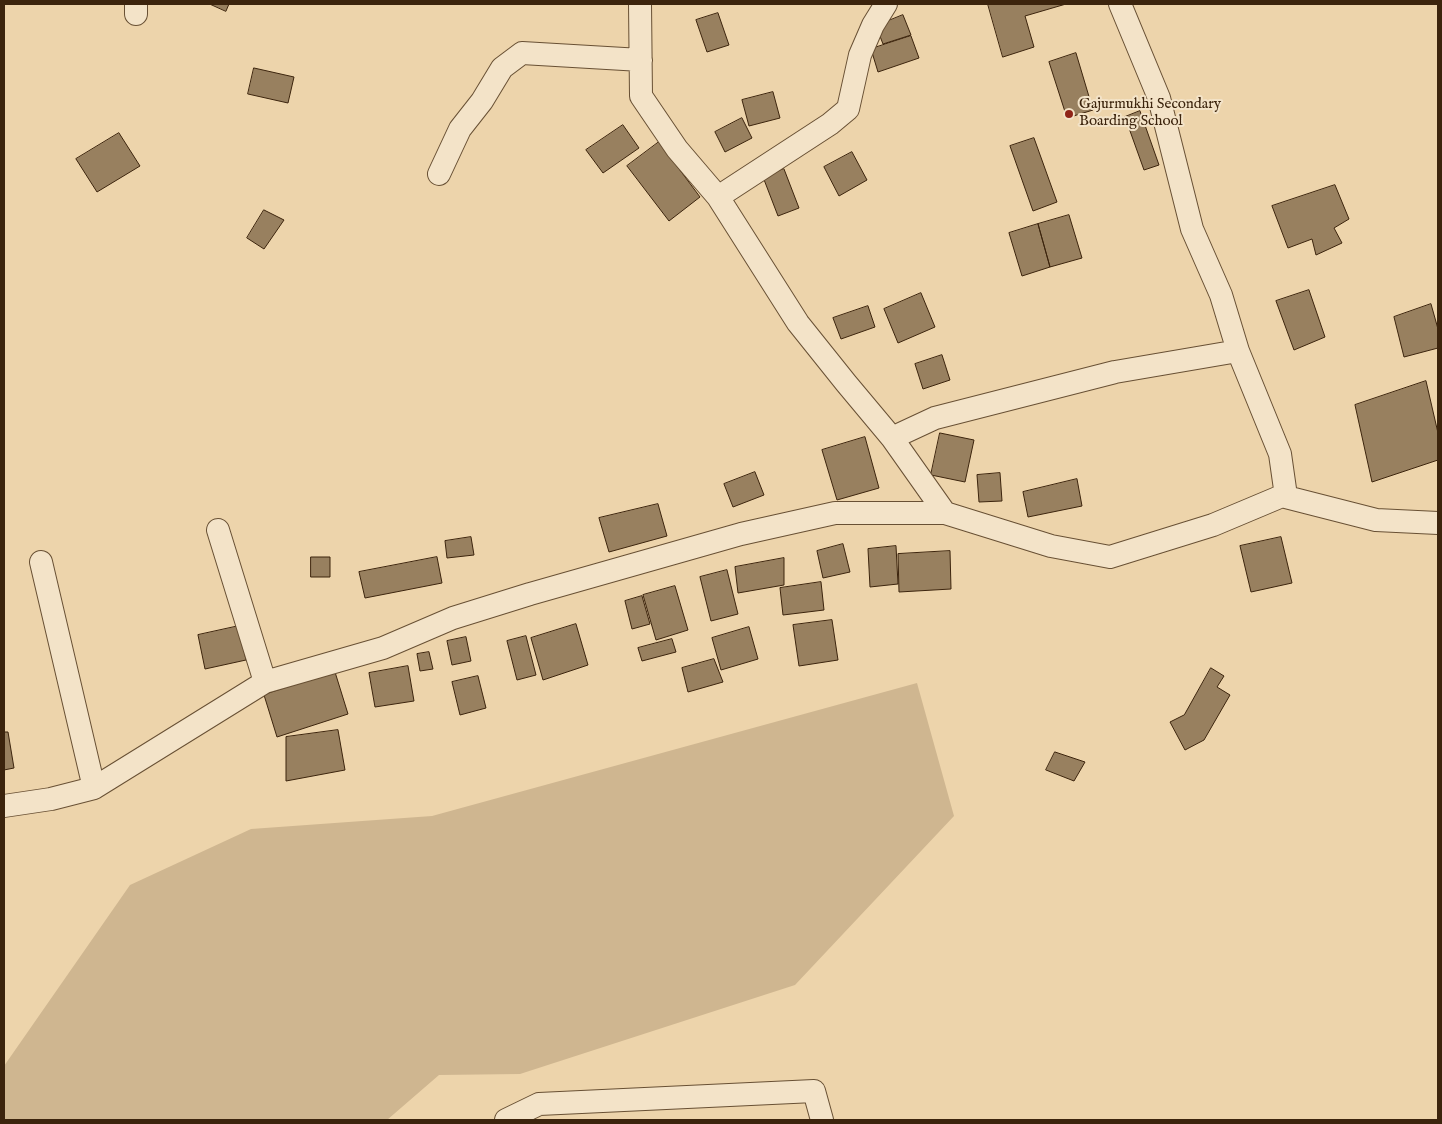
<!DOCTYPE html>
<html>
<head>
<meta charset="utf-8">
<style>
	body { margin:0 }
	#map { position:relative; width:1442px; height:1124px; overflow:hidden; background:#edd4ab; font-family:"IM FELL English",serif }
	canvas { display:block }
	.frame { position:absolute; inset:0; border:5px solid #3c240d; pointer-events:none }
</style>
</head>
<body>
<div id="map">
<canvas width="1442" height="1124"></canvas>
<div class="frame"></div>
</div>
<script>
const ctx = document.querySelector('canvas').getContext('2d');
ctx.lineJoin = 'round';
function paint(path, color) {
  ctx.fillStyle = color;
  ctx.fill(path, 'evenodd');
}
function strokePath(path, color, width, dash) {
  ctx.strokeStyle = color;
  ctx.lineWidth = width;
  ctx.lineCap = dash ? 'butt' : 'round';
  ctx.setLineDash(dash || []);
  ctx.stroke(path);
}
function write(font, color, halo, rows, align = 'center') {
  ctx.font = font + ' "IM FELL English",serif';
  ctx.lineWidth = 4;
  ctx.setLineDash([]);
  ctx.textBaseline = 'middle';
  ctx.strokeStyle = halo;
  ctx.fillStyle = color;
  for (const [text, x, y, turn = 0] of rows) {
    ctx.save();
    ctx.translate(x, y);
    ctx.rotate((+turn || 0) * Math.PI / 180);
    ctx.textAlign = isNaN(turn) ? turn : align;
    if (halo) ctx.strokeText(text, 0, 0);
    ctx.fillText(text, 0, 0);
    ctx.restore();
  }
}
paint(new Path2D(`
	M917,683L954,816L795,985L520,1074L439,1075L387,1120H4V1066L130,885L251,829L432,816Z`), '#cfb690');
const building = new Path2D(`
	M210,4H229L226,11Z
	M988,4H1066L1025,16L1034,47L1003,57Z
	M718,13L729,45L707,52L696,20Z
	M903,15L911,35L883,44L876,26Z
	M911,36L919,58L878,72L871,49Z
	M1076,53L1093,110L1067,118L1049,62Z
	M254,68L294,77L288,103L248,94Z
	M773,92L780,118L749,126L742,100Z
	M1140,111L1159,165L1144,170L1125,117Z
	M742,118L752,138L725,152L715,132Z
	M623,125L639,148L603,173L586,150Z
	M119,133L140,166L97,192L76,159Z
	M1034,138L1057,202L1033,211L1010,146Z
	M659,142L700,197L669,221L627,166Z
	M852,152L867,180L839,196L824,167Z
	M784,169L799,208L778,216L763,177Z
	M1335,185L1349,219L1334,228L1342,243L1316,255L1312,239L1288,248L1272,206Z
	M264,210L284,220L264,249L247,238Z
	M1069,215L1082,258L1050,267L1038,224Z
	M1038,224L1050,267L1022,276L1009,233Z
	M1309,290L1325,337L1294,350L1276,301Z
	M921,293L935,327L898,343L884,309Z
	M1431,304L1438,329V348L1404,357L1394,317Z
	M868,306L875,327L841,339L833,318Z
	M942,355L950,380L923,389L915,364Z
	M1426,381L1438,433V460L1372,482L1355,405Z
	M940,433L974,440L965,482L931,475Z
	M865,437L879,488L837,500L822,450Z
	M755,472L764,495L733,507L724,484Z
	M1000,473L1002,501L979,502L977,475Z
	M1077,479L1082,506L1028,517L1023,492Z
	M658,504L667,536L609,552L599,518Z
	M471,537L474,555L447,558L445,541Z
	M1281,537L1292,583L1251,592L1240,546Z
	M843,544L850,572L823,578L817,551Z
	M896,546L898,584L870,587L868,549Z
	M950,551L951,589L899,592L898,554Z
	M311,557H330V577H311Z
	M437,557L442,583L365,598L359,572Z
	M784,558V585L738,593L735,567Z
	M727,570L738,614L711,621L700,577Z
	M821,582L824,610L783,615L780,588Z
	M675,586L688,630L656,640L643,595Z
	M642,596L650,624L632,629L625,601Z
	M832,620L838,660L799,666L793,625Z
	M576,624L588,665L543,680L531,638Z
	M239,626L246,660L205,669L198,635Z
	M749,627L758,659L721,670L712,638Z
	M526,636L536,675L517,680L507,641Z
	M466,637L471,661L452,665L447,641Z
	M672,639L676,652L642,661L638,648Z
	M429,652L433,669L420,671L417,654Z
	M714,659L723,682L688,692L682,668Z
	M408,666L414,701L375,707L369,673Z
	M1211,668L1224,676L1217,687L1230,695L1204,740L1185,750L1170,722L1184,715Z
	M335,672L348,714L277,737L264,695Z
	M478,676L486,708L460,715L452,682Z
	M338,730L345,770L286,781V737Z
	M4,732H8L14,768L4,770Z
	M1055,752L1085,762L1074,781L1046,770Z`);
paint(building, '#98805f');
strokePath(building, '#3c240d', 1);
const minor = new Path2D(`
	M640,4L641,96L677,149L718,197L798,323L846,383L892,438L945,513
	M1120,4L1159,98L1192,229L1221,295L1238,351L1280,454L1286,496H1282
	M136,14V4
	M439,174L460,129L482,101L502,68L522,53L641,60
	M718,197L830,124L848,109L860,55L873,25L886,4
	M892,438L935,418L1115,372L1238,351
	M218,530L265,682
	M41,562L94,788
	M4,806L51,799L94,788L265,682L383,648L453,618L530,594L741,534L835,513H945L1051,546L1110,557L1213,525L1282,496L1376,520L1438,523
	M506,1120L539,1104L814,1091L822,1120`);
strokePath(minor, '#685034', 24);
strokePath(minor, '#f3e3c8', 22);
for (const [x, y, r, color] of [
	[1069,114,5,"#8f2418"]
]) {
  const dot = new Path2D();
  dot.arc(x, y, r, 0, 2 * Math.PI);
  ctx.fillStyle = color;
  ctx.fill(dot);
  strokePath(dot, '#f3e3c8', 2);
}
write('15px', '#3c240d', '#f3e3c8', [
	["Gajurmukhi Secondary",1079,105],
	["Boarding School",1079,122]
], 'left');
</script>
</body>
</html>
